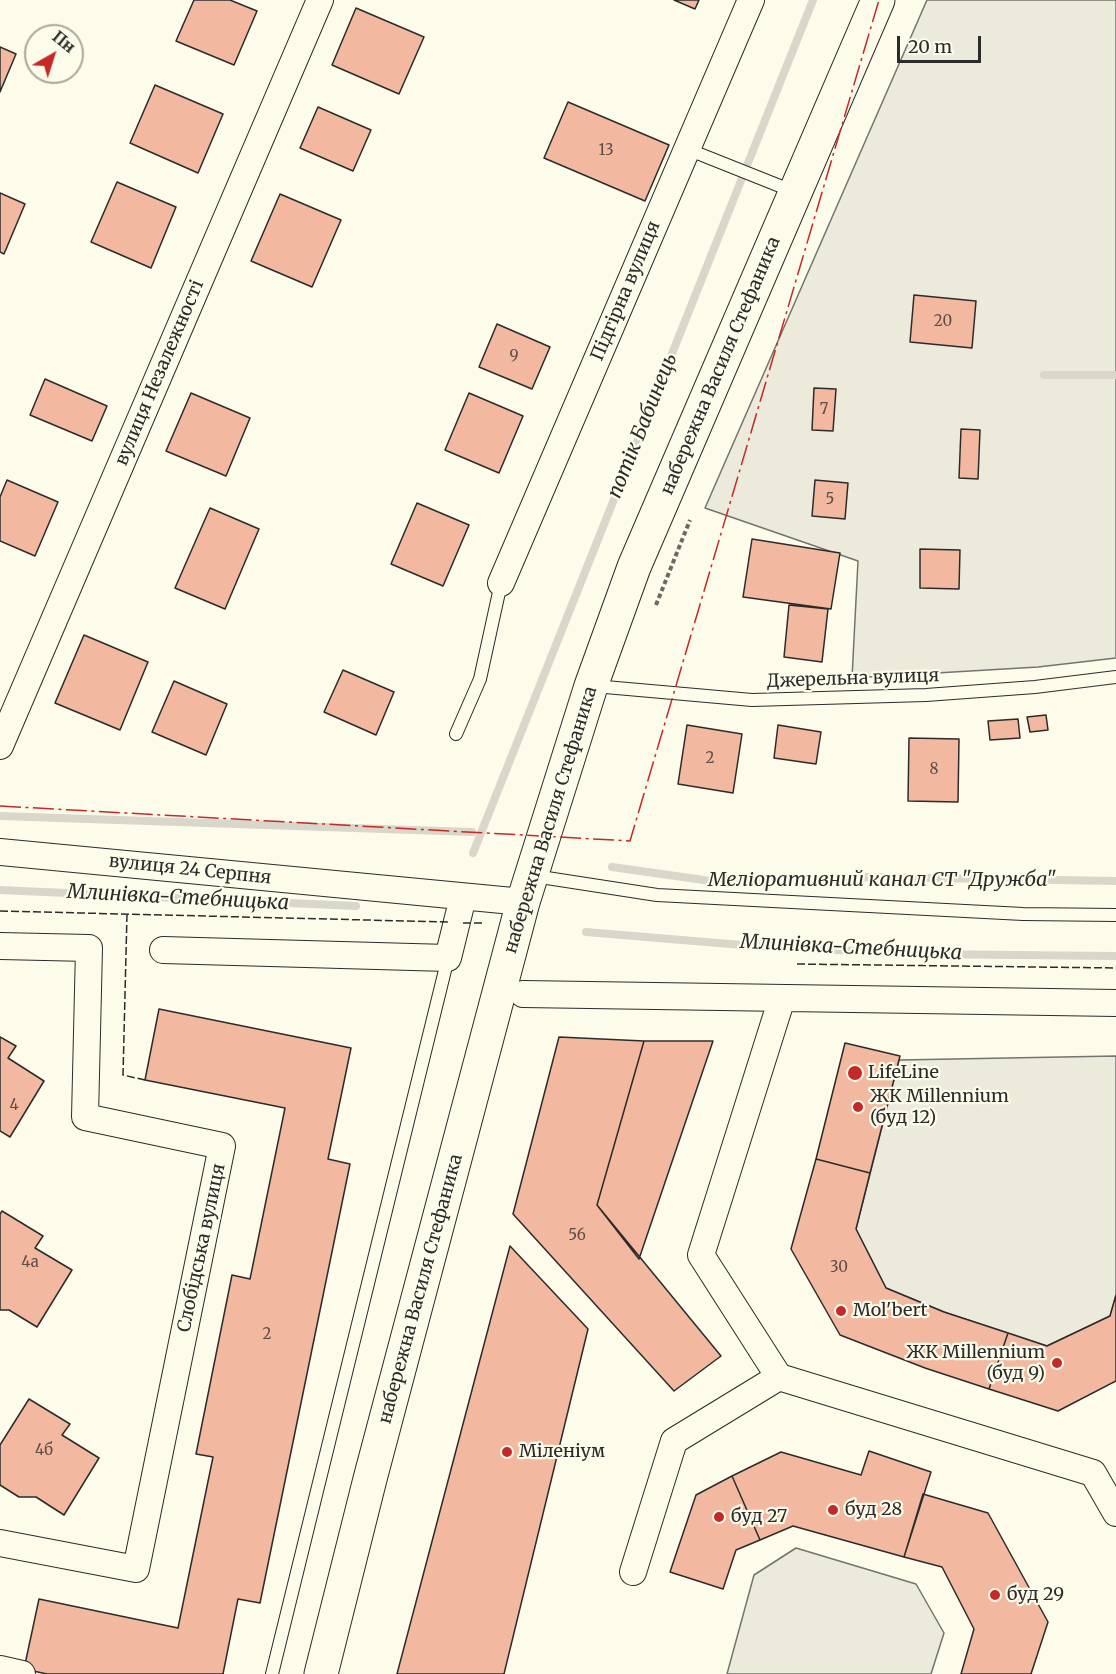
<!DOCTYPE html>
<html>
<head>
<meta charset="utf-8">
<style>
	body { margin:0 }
	#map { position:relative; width:1116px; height:1674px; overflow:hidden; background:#fdfbea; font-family:Merriweather,serif }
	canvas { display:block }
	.north { position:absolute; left:24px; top:24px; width:60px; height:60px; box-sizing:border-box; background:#fdfbea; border:2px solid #a9a89e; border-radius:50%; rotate:39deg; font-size:16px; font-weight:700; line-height:24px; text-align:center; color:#2b2b2b }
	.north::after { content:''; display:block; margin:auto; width:21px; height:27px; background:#c62828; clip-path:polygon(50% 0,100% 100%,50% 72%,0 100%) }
	.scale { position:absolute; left:897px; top:36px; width:84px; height:27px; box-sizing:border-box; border:3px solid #2b2b2b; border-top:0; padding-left:8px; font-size:18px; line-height:21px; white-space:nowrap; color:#2b2b2b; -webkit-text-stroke:4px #fdfbea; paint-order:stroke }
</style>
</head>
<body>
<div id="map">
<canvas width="1116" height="1674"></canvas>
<div class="north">Пн</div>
<div class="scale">20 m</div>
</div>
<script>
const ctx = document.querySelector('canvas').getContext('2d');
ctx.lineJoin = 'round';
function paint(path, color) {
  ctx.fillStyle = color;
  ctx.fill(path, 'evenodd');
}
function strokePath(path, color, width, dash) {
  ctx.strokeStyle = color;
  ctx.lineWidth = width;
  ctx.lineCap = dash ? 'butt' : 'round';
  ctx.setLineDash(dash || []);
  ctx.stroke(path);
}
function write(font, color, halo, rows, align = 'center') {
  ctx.font = font + ' Merriweather,serif';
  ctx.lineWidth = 4.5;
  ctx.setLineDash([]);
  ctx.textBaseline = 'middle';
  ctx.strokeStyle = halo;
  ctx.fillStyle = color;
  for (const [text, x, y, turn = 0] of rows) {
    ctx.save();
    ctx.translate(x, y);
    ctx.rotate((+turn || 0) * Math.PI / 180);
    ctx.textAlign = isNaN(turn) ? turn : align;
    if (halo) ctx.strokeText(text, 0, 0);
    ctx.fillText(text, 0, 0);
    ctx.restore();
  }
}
const green = new Path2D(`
	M927,0H1116V658L1038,667L852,678L858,561L705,508Z
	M1116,1056V1295L1110,1316L1047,1346L944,1312L886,1288L856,1229L899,1060Z
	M796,1548L916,1584L944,1633L931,1674H727L754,1575Z`);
paint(green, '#ecebdb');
strokePath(green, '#74746e', 1.5);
strokePath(new Path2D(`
	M1044,375H1116
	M0,816L472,832
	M473,853L813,0
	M612,867L725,883L872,877L1116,881
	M0,890L356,906
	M586,932L754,946L917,954L1116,956`), '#d8d7c9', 8);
const building = new Path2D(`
	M194,0H230L257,11L234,65L176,41Z
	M674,0H699L695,9Z
	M356,8L424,37L399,94L332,65Z
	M0,47L16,54L0,92Z
	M155,85L223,114L198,173L130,143Z
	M568,102L669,145L645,201L544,158Z
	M318,107L371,130L353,171L300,148Z
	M117,182L176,207L151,268L91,242Z
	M0,193L25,204L4,254L0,252Z
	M280,194L341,220L312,287L251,261Z
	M914,295L976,301L972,348L910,342Z
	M497,324L550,347L532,389L479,367Z
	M45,379L107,406L92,441L30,415Z
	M814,388L836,389L833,431L812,430Z
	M191,393L250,418L226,476L166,451Z
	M469,393L523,416L499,473L445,450Z
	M961,429L980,430L978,479L959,478Z
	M7,480L58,502L35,556L0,541V497Z
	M815,480L848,483L845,519L812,516Z
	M417,503L469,525L443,586L391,564Z
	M210,508L259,529L225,609L175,588Z
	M752,539L840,553L831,609L743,597Z
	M920,549L960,550L959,589L920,588Z
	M789,605L828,609L822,662L784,657Z
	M84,635L148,662L120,730L55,703Z
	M343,670L394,692L376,735L324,712Z
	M174,681L227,704L206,755L152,732Z
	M1046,715L1048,730L1030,732L1027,717Z
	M1018,719L1020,738L990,740L988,721Z
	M687,725L742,734L733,793L678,784Z
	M778,725L821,732L816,764L774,758Z
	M909,738L959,739L958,802L908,801Z
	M159,1009L351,1048L328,1159L350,1164L260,1603L238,1599L223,1674H47L24,1669L39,1599L178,1628L213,1457L196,1454L232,1275L250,1279L285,1108L145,1080Z
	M0,1037L16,1046L8,1058L44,1081L10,1137L0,1131Z
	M559,1037L644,1041L597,1205L721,1356L674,1391L513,1214Z
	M644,1041H713L639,1259L597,1205Z
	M845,1043L900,1056L870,1173L816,1159Z
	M816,1159L870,1173L856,1229L886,1288L944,1312L1008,1333L989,1389L925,1368L840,1335L791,1249Z
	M2,1211L43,1236L35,1248L72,1270L37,1327L9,1310H0V1214Z
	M510,1246L588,1329L504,1674H397Z
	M1116,1295V1381L1058,1411L989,1389L1008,1333L1047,1346L1110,1316Z
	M29,1399L70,1424L62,1435L99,1458L64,1515L36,1497H19L0,1485V1445Z
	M869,1451L931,1472L904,1557L793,1526L760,1540L732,1476L781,1452L861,1475Z
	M732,1476L760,1540L736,1550L723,1589L670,1572L696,1495Z
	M923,1494L988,1513L1048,1622L1031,1674H961L974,1629L942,1567L904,1557Z`);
paint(building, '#f2b8a0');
strokePath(building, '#2b2b2b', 1.5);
const service = new Path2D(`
	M687,149L795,192
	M594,686L752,700L926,695L1035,687L1116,677
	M456,734L480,679L501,583
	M534,876L657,895L1023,914L1116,915
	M272,1674L448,958`);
const minor = new Path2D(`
	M501,583L751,0
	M0,746L320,0
	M0,852L523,902
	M0,946L89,948L85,1117L222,1146L136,1569L0,1543
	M163,950L448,958L463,897
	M523,994L1116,1003
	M782,998L701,1255L779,1377L1093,1473L1116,1513
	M633,1572L674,1441L779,1377
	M0,1669L22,1674`);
const primary = new Path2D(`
	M321,1674L370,1479L523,902L591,686L634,567L878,0`);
strokePath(service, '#2b2b2b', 14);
strokePath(minor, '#2b2b2b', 28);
strokePath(primary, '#2b2b2b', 35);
strokePath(new Path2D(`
	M656,605L690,520`), '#6a6964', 4, [4.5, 3]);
strokePath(service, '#fdfbea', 12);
strokePath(minor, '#fdfbea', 26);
strokePath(primary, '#fdfbea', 33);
strokePath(new Path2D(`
	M0,911L448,922
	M127,914L123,1075L145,1080
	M463,923H484
	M797,964L1116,968`), '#2b2b2b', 1.5, [8, 3]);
strokePath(new Path2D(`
	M0,806L630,841L879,0`), '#c62828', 1.5, [21, 4.5, 3, 4.5]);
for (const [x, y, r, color] of [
	[855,1073,8,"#c62828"],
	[858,1107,6,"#c62828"],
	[841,1311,6,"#c62828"],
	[1057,1363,6,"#c62828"],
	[507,1452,6,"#c62828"],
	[833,1510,6,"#c62828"],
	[719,1517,6,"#c62828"],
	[995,1595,6,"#c62828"]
]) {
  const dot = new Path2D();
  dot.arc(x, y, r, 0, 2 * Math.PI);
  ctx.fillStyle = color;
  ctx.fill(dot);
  strokePath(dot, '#fdfbea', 2);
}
write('15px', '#5d4e48', null, [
	["13",606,151],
	["20",943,322],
	["9",514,357],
	["7",824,410],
	["5",830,500],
	["2",710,759],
	["8",934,770],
	["4",14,1106],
	["56",577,1236],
	["4а",30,1263],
	["30",839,1268],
	["2",267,1335],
	["4б",44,1451]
]);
write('18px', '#2b2b2b', '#fdfbea', [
	["Підгірна вулиця",626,291,-67],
	["набережна Василя Стефаника",721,366,-67],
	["вулиця Незалежності",160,373,-67],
	["Джерельна вулиця",853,679,-2],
	["набережна Василя Стефаника",551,820,-73],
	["вулиця 24 Серпня",190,870,6],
	["Слобідська вулиця",202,1248,-78],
	["набережна Василя Стефаника",421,1289,-75]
]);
write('18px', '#2b2b2b', '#fdfbea', [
	["LifeLine",868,1073],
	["ЖК Millennium",870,1097],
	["(буд 12)",870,1118],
	["Mol'bert",853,1311],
	["ЖК Millennium",1045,1353,"right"],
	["(буд 9)",1045,1374,"right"],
	["Міленіум",519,1452],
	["буд 28",845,1510],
	["буд 27",731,1517],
	["буд 29",1007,1595]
], 'left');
write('italic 20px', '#2b2b2b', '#fdfbea', [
	["потік Бабинець",643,426,-68],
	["Меліоративний канал СТ \"Дружба\"",882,880],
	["Млинівка-Стебницька",178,898,3],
	["Млинівка-Стебницька",851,948,3]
]);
</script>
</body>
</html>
